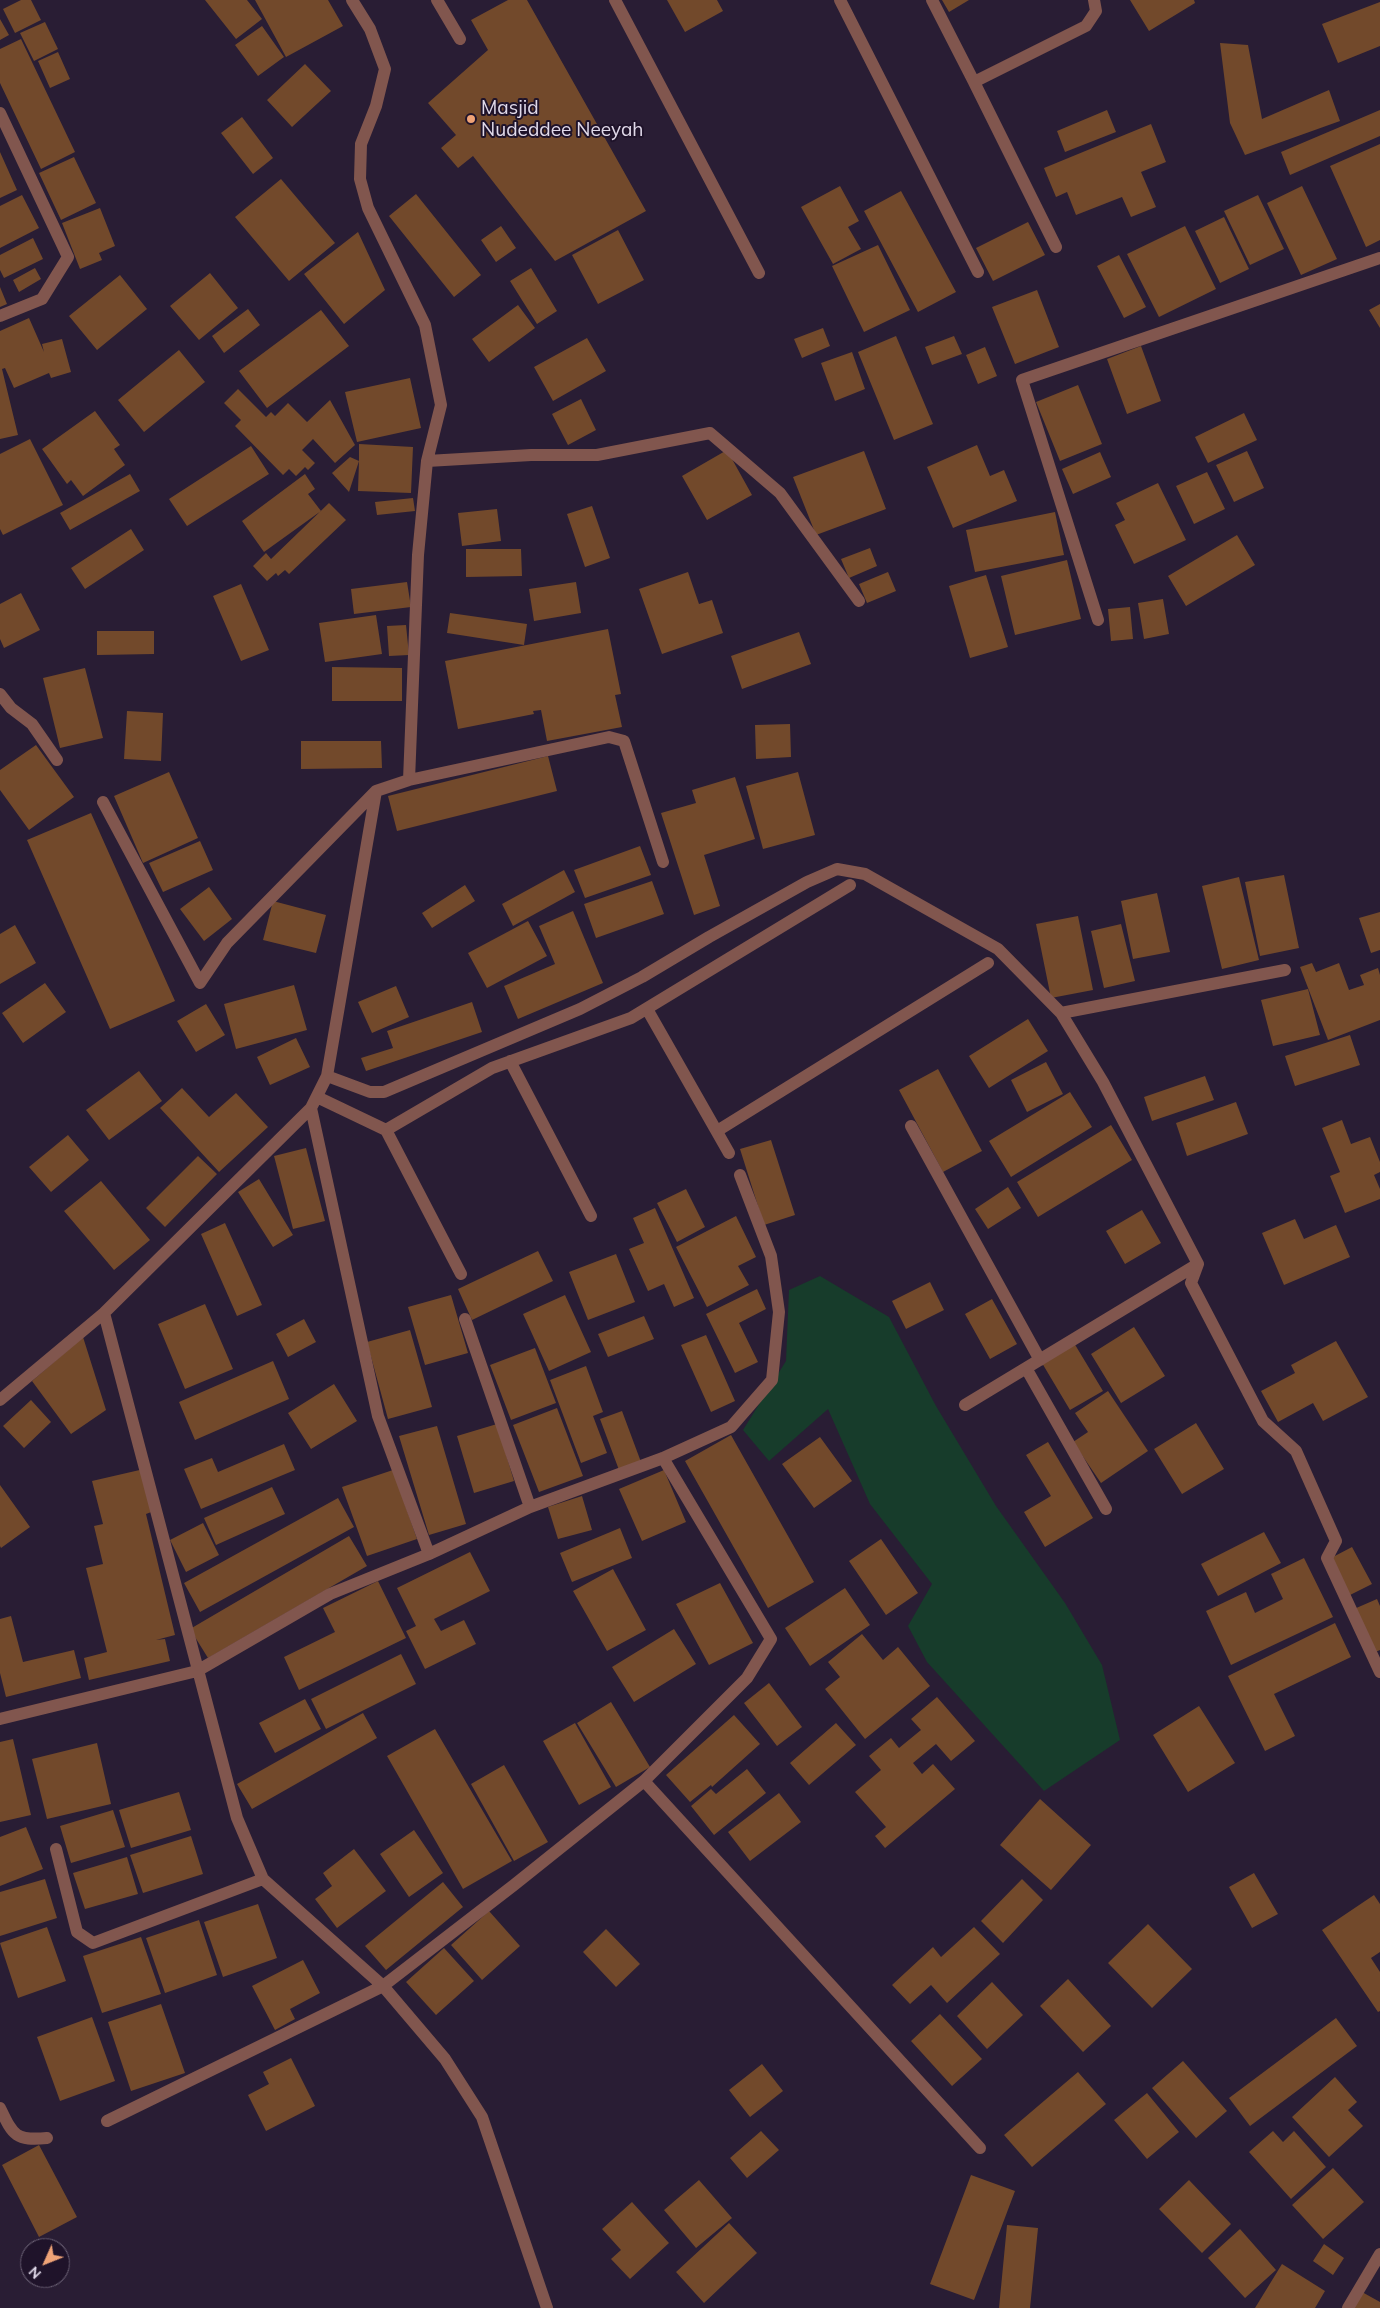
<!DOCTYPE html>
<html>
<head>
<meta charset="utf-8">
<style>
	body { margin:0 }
	#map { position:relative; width:1380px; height:2308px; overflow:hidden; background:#291d34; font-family:Mulish,sans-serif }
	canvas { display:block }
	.north { position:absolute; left:20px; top:2238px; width:50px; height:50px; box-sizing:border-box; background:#1f132a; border:1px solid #6c6276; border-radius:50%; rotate:226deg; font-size:14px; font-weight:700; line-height:20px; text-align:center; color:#e0d9e9 }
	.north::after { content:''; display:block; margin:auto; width:18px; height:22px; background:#efa377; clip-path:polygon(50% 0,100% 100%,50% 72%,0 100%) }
</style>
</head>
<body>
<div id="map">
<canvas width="1380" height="2308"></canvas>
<div class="north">N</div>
</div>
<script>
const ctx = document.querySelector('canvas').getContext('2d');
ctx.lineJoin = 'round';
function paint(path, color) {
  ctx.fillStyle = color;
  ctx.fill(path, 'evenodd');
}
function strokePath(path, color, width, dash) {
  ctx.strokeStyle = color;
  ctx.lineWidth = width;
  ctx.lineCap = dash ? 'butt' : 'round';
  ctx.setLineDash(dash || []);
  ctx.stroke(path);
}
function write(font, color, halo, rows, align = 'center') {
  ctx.font = font + ' Mulish,sans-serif';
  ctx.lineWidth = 4;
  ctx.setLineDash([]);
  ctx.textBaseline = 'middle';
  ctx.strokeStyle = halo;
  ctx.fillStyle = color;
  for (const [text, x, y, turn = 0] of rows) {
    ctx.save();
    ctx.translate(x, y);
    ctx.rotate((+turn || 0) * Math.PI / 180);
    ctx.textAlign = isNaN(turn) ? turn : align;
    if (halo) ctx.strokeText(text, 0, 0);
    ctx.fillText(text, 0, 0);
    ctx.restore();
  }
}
paint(new Path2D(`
	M820,1276L889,1317L936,1406L996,1506L1065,1603L1102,1665L1120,1740L1044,1791L927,1662L908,1626L932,1584L870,1504L828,1409L769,1461L743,1430L786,1361L789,1290Z`), '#173c2b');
paint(new Path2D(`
	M21,0H31L41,20L15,33L3,9Z
	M205,0H247L262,19L236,39Z
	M255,0H328L343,26L286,57Z
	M508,0H527L646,211L555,261L473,156L458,168L441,148L456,135L428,103L488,50L471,20Z
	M667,0H717L723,11L685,32Z
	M942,0H969L949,12Z
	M1130,0H1194L1195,3L1149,31Z
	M1380,2V46L1338,63L1322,24Z
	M0,19L9,35L0,40Z
	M45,22L58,49L34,61L20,33Z
	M262,26L284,57L258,76L235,45Z
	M21,39L75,152L41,169L0,83V49Z
	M1220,43L1248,45L1262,119L1329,90L1340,121L1245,155L1230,123Z
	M58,52L70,79L50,88L38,61Z
	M305,64L331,91L292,127L267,100Z
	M1107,110L1116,132L1065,152L1057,131Z
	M1380,110V136L1290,175L1281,152Z
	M242,117L273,158L253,174L221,133Z
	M1151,124L1166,162L1141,172L1156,207L1131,217L1122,197L1076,215L1067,192L1056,197L1044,168Z
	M1380,144V240L1366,247L1330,166Z
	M0,152L17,190L0,198Z
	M74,157L96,203L61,220L39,173Z
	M281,179L335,243L289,281L235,217Z
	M840,186L859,221L848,227L861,249L833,264L801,207Z
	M1302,186L1337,259L1301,275L1267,203Z
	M901,191L956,292L918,312L864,211Z
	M416,194L481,275L454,297L389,216Z
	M22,195L39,228L0,248V206Z
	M1258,195L1284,249L1250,265L1224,211Z
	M100,208L115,246L99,253L102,260L80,269L62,223Z
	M1224,217L1249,269L1220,283L1195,231Z
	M1028,222L1045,255L993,281L976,248Z
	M501,226L516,248L496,262L481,240Z
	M1185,226L1216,289L1159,317L1127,254Z
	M618,230L644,280L598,304L572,255Z
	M358,232L385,290L344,324L304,274Z
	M33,238L43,259L4,278L0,270V255Z
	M878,245L910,310L864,332L832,266Z
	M1119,255L1146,307L1124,318L1097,266Z
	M35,268L41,279L19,292L13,280Z
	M531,268L557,311L537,324L510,281Z
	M210,273L238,308L199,340L170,306Z
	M120,275L147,309L97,350L69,316Z
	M0,287L7,304L0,307Z
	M1037,290L1059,347L1015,364L992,307Z
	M1380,304V328L1369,310Z
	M518,305L535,328L489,362L472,339Z
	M248,309L260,325L224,353L212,336Z
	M321,310L349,346L267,408L239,371Z
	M29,318L44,352L42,344L62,339L71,372L51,378L49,373L14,388L5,368L2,369L18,435L0,439V331Z
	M823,328L830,346L802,358L794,339Z
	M896,336L933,424L894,440L858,352Z
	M954,336L962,354L932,365L925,347Z
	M587,338L606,371L553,401L534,367Z
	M1141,346L1161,401L1127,414L1107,359Z
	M985,347L997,376L978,384L966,355Z
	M179,350L205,382L144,432L118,400Z
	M852,352L865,389L835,401L821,363Z
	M410,378L421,428L357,442L345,392Z
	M1078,385L1102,444L1060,461L1036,402Z
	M238,389L266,417L271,412L275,416L288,403L307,422L330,400L355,445L335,463L313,439L302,450L315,463L308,470L305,467L296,476L289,469L283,475L235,426L241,420L224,403Z
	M581,399L596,430L568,445L552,414Z
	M95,411L120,445L114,449L125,465L83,496L71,480L67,484L42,449Z
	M1244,413L1257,440L1208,463L1195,437Z
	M30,439L63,505L3,535L0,529V454Z
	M359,444L413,447L411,493L358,491L359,461L349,492L332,473L350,457L359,461Z
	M977,445L990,476L1004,470L1017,501L953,528L927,467Z
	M251,446L269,474L187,526L169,499Z
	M727,450L752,495L707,520L682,476Z
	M864,451L886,509L816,535L793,477Z
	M1247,451L1264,488L1234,502L1216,465Z
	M1100,452L1111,477L1073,494L1062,469Z
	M1207,472L1225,509L1194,524L1176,486Z
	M130,474L140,491L70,530L60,513Z
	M305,474L315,489L308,494L321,511L264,552L242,521Z
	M1158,483L1186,540L1134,564L1115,525L1125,520L1116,503Z
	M413,498L415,511L377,515L375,502Z
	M329,503L346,520L289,574L285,570L278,576L276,573L267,581L253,566L266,553L271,559Z
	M592,506L610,558L585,567L567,514Z
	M497,509L501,541L462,546L458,513Z
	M1055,512L1064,555L975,572L966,530Z
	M131,529L144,550L85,589L71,568Z
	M1237,535L1255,565L1186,606L1168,576Z
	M870,548L877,566L849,578L841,559Z
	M466,549H521L522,576L466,577Z
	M1067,560L1081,619L1015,635L1001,576Z
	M688,572L699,604L712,600L723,633L662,654L639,589Z
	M888,572L896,591L867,603L859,584Z
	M986,575L1008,647L970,658L949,586Z
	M407,582L411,607L354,614L351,589Z
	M576,582L581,613L534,621L529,589Z
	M241,584L269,650L241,661L213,596Z
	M21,593L40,630L4,648L0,639V604Z
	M1163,599L1169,634L1144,639L1138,603Z
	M1130,607L1133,639L1111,641L1108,609Z
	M450,613L527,624L524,645L447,633Z
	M376,615L382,654L325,662L319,623Z
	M406,625L409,655L389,656L387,626Z
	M608,629L621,694L615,695L622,727L547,741L541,710L533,711L534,714L458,729L445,661Z
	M97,631H154V654L97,655Z
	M799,632L811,664L742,689L731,656Z
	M332,667L402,668V701H332Z
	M85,668L103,738L60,748L43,678Z
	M127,711L163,713L161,761L124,759Z
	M790,724L791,757L756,759L755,725Z
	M301,741H381L382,768L301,769Z
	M36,745L74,797L29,830L0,790V770Z
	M548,756L557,791L397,831L388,796Z
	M169,772L198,838L143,863L114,796Z
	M798,772L815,835L763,849L746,786Z
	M735,777L755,839L704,855L720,906L694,915L661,813L696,803L692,790Z
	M91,813L175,1001L110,1029L27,840Z
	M200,841L213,870L163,892L149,863Z
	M640,846L651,875L585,898L574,870Z
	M564,870L575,892L513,926L502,904Z
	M1284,875L1299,948L1260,956L1245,882Z
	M1239,877L1259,960L1222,969L1202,886Z
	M652,881L664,914L596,938L584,904Z
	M465,885L475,901L432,928L422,913Z
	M209,887L232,919L204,941L180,909Z
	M1157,893L1170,952L1133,959L1121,901Z
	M273,901L326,915L316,953L263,940Z
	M573,911L603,983L518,1019L504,986L555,964L539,926Z
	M1380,912V950L1371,953L1359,918Z
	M1078,916L1093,990L1051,998L1036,924Z
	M528,921L547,956L487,988L468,953Z
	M1121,924L1135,981L1104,988L1091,931Z
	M15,925L36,963L0,984V934Z
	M1312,963L1316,972L1339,963L1349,990L1364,985L1360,975L1378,968L1380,975V1020L1328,1040L1300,967Z
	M45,983L66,1012L23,1043L2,1013Z
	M294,985L307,1030L236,1049L224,1004Z
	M396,986L409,1017L372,1033L358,1002Z
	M1308,989L1320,1035L1273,1046L1261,1000Z
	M472,1002L482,1032L366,1071L361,1058L393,1048L387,1031Z
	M206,1004L225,1035L196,1052L177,1021Z
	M1028,1019L1048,1051L989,1088L969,1056Z
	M1350,1035L1360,1065L1295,1086L1285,1056Z
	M296,1038L310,1067L270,1085L257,1057Z
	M1046,1062L1063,1094L1027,1112L1011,1080Z
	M938,1069L982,1151L943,1172L899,1090Z
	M139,1071L162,1101L109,1140L86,1110Z
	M1205,1076L1214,1100L1152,1121L1144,1097Z
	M182,1088L209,1117L236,1093L268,1127L219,1172L160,1108Z
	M1070,1092L1092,1127L1011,1177L989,1141Z
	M1236,1102L1248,1134L1187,1156L1176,1123Z
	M1342,1120L1351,1144L1370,1137L1380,1162V1172L1374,1175L1380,1189V1199L1345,1213L1330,1176L1340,1172L1322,1128Z
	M1111,1125L1132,1160L1038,1217L1017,1182Z
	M68,1135L89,1160L51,1192L29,1167Z
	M771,1140L795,1215L764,1225L740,1149Z
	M306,1148L325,1221L293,1229L274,1156Z
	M198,1156L217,1174L165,1227L146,1208Z
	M259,1179L293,1235L273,1247L238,1192Z
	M101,1181L150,1240L114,1270L64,1211Z
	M1008,1187L1021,1208L988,1229L975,1209Z
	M686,1189L705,1227L677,1242L657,1203Z
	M655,1208L694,1298L674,1307L664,1284L648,1291L629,1249L644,1243L633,1218Z
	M1142,1210L1161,1243L1125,1264L1106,1231Z
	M736,1216L756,1257L738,1266L749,1285L707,1307L676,1247Z
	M1295,1219L1304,1239L1336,1225L1350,1257L1284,1285L1262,1233Z
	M225,1223L262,1305L237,1316L201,1234Z
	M538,1251L553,1281L472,1320L458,1289Z
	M616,1254L635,1302L588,1320L569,1272Z
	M930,1282L944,1310L906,1329L892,1301Z
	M757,1289L766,1309L739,1323L758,1362L735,1373L706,1314Z
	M451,1295L468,1353L425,1365L408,1307Z
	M565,1295L591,1352L549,1371L523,1314Z
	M992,1299L1017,1344L990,1359L965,1314Z
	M205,1304L233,1369L185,1389L158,1324Z
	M644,1316L654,1339L608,1357L598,1334Z
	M304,1319L316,1342L288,1357L276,1334Z
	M1134,1327L1165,1376L1121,1403L1091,1354Z
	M410,1330L432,1407L388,1419L367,1342Z
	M706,1335L735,1401L711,1412L681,1345Z
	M83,1337L106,1410L71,1434L32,1381Z
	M1336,1341L1368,1397L1323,1421L1313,1403L1278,1422L1261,1391L1295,1373L1291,1365Z
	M1074,1343L1103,1391L1070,1410L1042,1363Z
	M535,1348L556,1403L511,1420L490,1365Z
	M273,1361L289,1399L195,1440L179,1402Z
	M586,1366L603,1412L593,1416L607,1453L581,1463L550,1380Z
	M334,1384L357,1421L311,1449L288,1413Z
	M1108,1391L1148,1451L1101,1483L1073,1442L1088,1432L1075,1413Z
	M31,1400L51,1422L24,1448L3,1426Z
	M557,1408L583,1476L539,1492L513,1425Z
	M622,1411L641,1462L619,1470L600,1419Z
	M1196,1423L1224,1469L1182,1494L1154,1449Z
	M497,1424L514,1481L474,1493L457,1436Z
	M437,1426L466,1524L429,1535L399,1436Z
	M731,1435L814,1582L768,1608L685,1461Z
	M820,1437L852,1481L814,1508L782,1464Z
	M1048,1442L1093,1518L1045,1547L1024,1512L1051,1496L1026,1455Z
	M284,1444L295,1470L201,1509L184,1469L212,1458L218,1472Z
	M144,1469L154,1511L146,1514L175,1635L156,1640L165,1639L170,1661L89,1680L84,1658L107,1652L86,1568L103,1564L94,1526L103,1524L92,1481Z
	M393,1470L417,1539L367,1556L342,1487Z
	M664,1470L686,1522L642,1541L619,1489Z
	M0,1485L30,1527L1,1548L0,1546Z
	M272,1487L285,1514L216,1545L204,1518Z
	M582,1496L592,1530L558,1539L548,1507Z
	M338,1498L354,1527L200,1612L184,1583Z
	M203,1523L219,1555L186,1572L170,1540Z
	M620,1528L632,1558L572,1582L560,1553Z
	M1264,1532L1281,1563L1218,1596L1201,1564Z
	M349,1536L367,1566L208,1658L190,1629Z
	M881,1539L918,1593L886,1615L849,1561Z
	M1352,1547L1372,1584L1350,1595L1331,1558Z
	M470,1552L490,1591L434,1619L441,1631L464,1620L476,1644L425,1669L406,1631L416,1626L397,1588Z
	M1304,1558L1333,1617L1231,1665L1206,1611L1246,1592L1255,1613L1283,1599L1271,1574Z
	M613,1569L646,1630L607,1651L573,1591Z
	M378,1581L406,1638L299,1690L284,1657L335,1632L323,1608Z
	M720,1583L753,1643L709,1665L676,1604Z
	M845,1588L870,1625L810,1666L785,1628Z
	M1377,1599L1380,1606V1650L1373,1653L1354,1609Z
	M11,1616L23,1662L74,1650L81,1678L6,1697L0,1673V1619Z
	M1335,1623L1351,1657L1274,1694L1295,1736L1265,1751L1228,1676Z
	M674,1629L696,1664L634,1702L612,1667Z
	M862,1634L883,1660L898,1647L930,1686L865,1739L825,1689L840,1677L828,1662Z
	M401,1654L416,1684L326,1729L311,1699Z
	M769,1683L802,1727L777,1746L744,1703Z
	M937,1697L975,1741L951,1761L936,1744L913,1763L922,1774L933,1764L955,1789L885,1848L875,1836L886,1827L855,1792L881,1770L869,1756L891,1738L899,1748L921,1730L911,1719Z
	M305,1699L321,1729L275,1753L259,1723Z
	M611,1702L650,1767L616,1787L577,1723Z
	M1199,1706L1235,1763L1188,1792L1153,1735Z
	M363,1713L377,1738L252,1809L237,1784Z
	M734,1715L760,1744L712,1787L711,1785L690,1802L666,1775Z
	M575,1723L611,1787L579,1805L543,1741Z
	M836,1723L856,1745L809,1785L790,1763Z
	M435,1729L512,1861L463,1889L387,1756Z
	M13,1739L31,1815L0,1822V1742Z
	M97,1743L111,1804L47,1819L32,1759Z
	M504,1765L548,1842L514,1861L471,1784Z
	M747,1769L766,1793L714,1835L691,1806L711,1789L716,1794Z
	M179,1792L191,1830L131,1848L119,1810Z
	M779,1793L801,1822L750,1861L728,1832Z
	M1040,1799L1091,1845L1051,1890L1000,1845Z
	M113,1810L125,1847L71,1863L60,1826Z
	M26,1827L43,1869L0,1886V1837Z
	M414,1830L443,1873L409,1897L380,1854Z
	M191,1836L203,1874L143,1893L130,1855Z
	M354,1849L386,1891L337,1928L315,1899L332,1886L323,1873Z
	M127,1857L138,1894L85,1909L73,1873Z
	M1254,1873L1278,1914L1252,1928L1229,1887Z
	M45,1879L57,1918L0,1936V1892Z
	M1022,1879L1043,1900L1003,1943L981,1921Z
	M443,1882L463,1907L386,1970L365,1946Z
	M1374,1895L1380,1904V1952L1371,1958L1380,1972V2011L1378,2012L1322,1930Z
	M258,1904L277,1958L223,1977L204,1922Z
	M489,1911L520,1946L482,1980L451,1945Z
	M199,1920L217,1975L165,1993L146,1938Z
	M1148,1924L1192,1969L1152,2008L1108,1963Z
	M47,1927L66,1981L18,1998L0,1943Z
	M974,1927L1000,1954L947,2003L931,1985L910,2004L892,1985L933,1947L941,1957Z
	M606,1929L640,1964L616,1987L583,1952Z
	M141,1937L161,1994L102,2013L83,1956Z
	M444,1948L474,1981L436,2015L406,1982Z
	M303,1960L320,1993L290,2009L295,2019L275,2030L252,1986Z
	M1068,1979L1111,2026L1083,2052L1040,2006Z
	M992,1982L1023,2015L987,2049L957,2016Z
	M161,2004L185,2073L131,2091L108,2022Z
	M940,2014L982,2059L952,2086L911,2041Z
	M92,2017L115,2081L60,2101L37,2037Z
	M1336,2018L1357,2046L1250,2126L1229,2098Z
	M291,2058L315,2106L266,2131L248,2095L269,2084L263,2072Z
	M1183,2061L1227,2111L1196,2138L1152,2088Z
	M762,2064L783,2091L750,2117L729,2090Z
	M1078,2072L1106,2104L1032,2167L1004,2135Z
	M1335,2077L1357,2102L1348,2110L1363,2126L1329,2157L1292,2117Z
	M1147,2093L1179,2132L1147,2159L1114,2120Z
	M761,2131L779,2150L747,2178L730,2158Z
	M1273,2131L1283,2142L1294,2131L1326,2167L1291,2199L1249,2152Z
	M39,2145L77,2217L39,2237L2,2165Z
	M1333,2168L1364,2202L1323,2239L1292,2205Z
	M971,2175L1015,2191L974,2300L930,2284Z
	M699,2180L732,2218L696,2248L664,2210Z
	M1189,2180L1231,2224L1202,2253L1159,2209Z
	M632,2202L669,2243L630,2279L611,2259L621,2250L602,2229Z
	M729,2223L757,2253L704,2303L676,2272Z
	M1007,2225L1038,2228L1030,2308H999Z
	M1240,2229L1276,2270L1245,2298L1208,2258Z
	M1324,2244L1344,2258L1333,2275L1313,2261Z
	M1282,2264L1325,2291L1315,2308H1255Z
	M1362,2292L1380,2302V2308H1353Z`), '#72492b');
strokePath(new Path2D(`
	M437,0L460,39
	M615,0L759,273
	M840,0L978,272
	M932,0L974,82L1086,26L1096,11L1094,0
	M974,82L1056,247
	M0,113L68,257L42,299L0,316
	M427,461L531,455H597L710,433L780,493L859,601
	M1098,620L1022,380L1380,258
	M0,694L11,708L32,724L57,760
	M409,780L609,737L624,741L663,862
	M103,802L200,983L227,943L376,791
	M647,1009L729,1153
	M1061,1013L1285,970
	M510,1061L591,1216
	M327,1076L370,1092H384L580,1009L642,977L709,937L807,882L837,869L865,874L998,949L1061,1013L1103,1082L1198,1264L1191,1283L1263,1421L1296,1451L1336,1541L1327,1558L1380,1672
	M317,1097L386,1130L492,1068L631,1018L850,885
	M911,1126L1040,1360
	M386,1130L461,1274
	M717,1131L988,963
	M104,1313L237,1818L263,1879L383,1986L445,2059L482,2117L547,2308
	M465,1319L530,1507
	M1026,1368L1106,1509
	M0,1400L104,1313L311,1108L327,1076L376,791L409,780L418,555L427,461L441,405L425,325L368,208L360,179L361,144L376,106L385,69L370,29L352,0
	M965,1405L1198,1264
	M429,1554L530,1507L663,1458L731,1427L772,1380L779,1312L771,1256L740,1175
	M0,1719L197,1671L330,1594L429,1554L378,1416L311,1108
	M644,1781L980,2148
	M56,1849L77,1932L93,1943L263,1879
	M0,2108C13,2135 15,2141 47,2138
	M107,2121L383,1986L514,1885L644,1781L747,1678L771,1639L663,1458
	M1348,2308L1380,2254`), '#81564e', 12);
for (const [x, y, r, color] of [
	[471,119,5,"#efa377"]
]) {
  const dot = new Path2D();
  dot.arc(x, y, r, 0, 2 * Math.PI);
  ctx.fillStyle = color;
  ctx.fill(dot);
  strokePath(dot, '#1f132a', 2);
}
write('19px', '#e0d9e9', '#1f132a', [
	["Masjid",481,108],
	["Nudeddee Neeyah",481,130]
], 'left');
</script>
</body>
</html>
